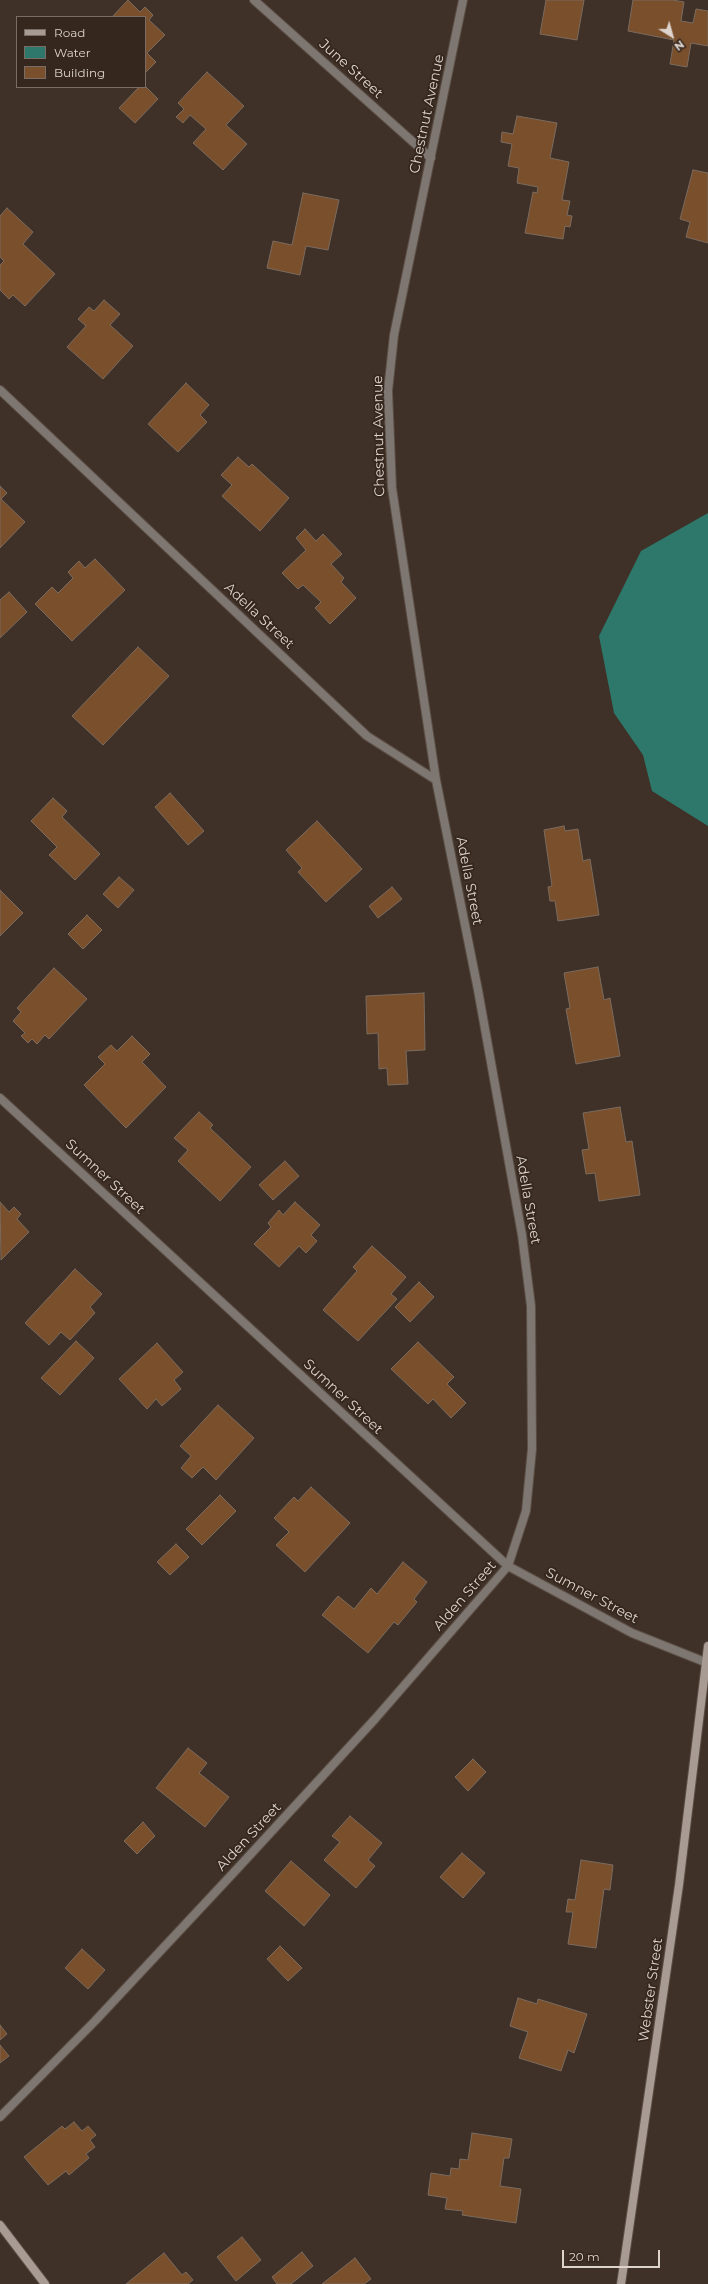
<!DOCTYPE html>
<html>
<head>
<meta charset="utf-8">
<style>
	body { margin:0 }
	#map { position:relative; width:708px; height:2284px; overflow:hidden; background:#3f3127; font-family:Montserrat,sans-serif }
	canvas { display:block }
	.legend { position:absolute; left:16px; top:16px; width:130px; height:72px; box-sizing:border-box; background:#35271d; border:1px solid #786c64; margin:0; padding:5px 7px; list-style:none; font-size:12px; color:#ddd4ce }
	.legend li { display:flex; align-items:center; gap:8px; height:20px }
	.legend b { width:20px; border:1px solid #786c64 }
	.north { position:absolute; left:652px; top:16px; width:40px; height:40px; -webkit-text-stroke:3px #35271d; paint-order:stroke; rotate:143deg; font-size:11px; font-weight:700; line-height:16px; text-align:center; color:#ddd4ce }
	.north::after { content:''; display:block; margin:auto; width:14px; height:18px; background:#ddd4ce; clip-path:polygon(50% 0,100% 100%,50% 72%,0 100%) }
	.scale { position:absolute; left:562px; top:2250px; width:98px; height:18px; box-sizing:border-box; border:2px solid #ddd4ce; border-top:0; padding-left:5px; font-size:12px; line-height:14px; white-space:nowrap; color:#ddd4ce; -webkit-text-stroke:3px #35271d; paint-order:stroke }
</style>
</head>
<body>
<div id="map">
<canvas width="708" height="2284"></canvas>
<ul class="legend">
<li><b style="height:5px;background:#a79b93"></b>Road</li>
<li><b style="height:11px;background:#2d786b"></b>Water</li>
<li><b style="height:11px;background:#7a4f2c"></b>Building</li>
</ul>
<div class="north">N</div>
<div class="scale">20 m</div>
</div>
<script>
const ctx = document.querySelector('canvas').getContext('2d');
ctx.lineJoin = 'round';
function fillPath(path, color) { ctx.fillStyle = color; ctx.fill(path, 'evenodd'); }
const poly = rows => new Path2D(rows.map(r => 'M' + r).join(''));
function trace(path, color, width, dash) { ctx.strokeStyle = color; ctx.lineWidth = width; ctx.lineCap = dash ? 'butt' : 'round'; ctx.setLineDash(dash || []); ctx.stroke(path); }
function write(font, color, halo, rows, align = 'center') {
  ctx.font = font + ' Montserrat,sans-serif'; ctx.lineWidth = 3.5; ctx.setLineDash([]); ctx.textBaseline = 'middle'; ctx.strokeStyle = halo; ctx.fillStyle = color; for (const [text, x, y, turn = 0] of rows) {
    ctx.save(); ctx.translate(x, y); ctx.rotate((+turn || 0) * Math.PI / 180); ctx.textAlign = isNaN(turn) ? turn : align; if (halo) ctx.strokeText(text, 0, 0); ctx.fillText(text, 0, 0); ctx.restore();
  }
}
const water = poly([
	[708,513,708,826,652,791,643,755,614,713,599,636,641,551]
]);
const building = poly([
	[128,0,140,12,145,7,153,15,149,20,165,35,147,53,156,62,145,73,145,17,112,17,128,0],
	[546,0,584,0,577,40,540,34,546,0],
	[633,0,673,0,684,2,681,21,693,23,696,9,708,11,708,46,691,43,687,67,670,64,674,40,628,31,633,0],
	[207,72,244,106,226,125,247,144,223,170,193,143,206,129,190,115,183,123,176,117,184,109,178,103,207,72],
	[145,86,158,99,135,123,119,108,139,87,145,86],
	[517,116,557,123,550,158,569,162,562,200,570,201,567,215,572,216,570,227,565,226,563,239,525,233,533,192,537,193,538,187,517,183,519,168,508,166,512,144,501,142,502,132,513,134,517,116],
	[693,170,708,173,708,243,686,237,690,222,680,219,693,170],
	[303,193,339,200,328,250,306,246,300,275,267,268,273,241,292,245,303,193],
	[7,208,33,232,23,244,55,274,25,306,13,295,9,299,0,290,0,265,4,261,0,257,0,216,7,208],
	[104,300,120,314,110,325,133,346,103,379,67,347,86,326,78,319,89,307,94,311,104,300],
	[186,383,209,405,200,415,207,422,178,452,148,424,186,383],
	[238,457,249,467,252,464,289,498,260,531,222,496,232,485,221,475,238,457],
	[0,486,7,493,1,499,25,522,0,548,0,486],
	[305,529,316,541,323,534,342,554,331,564,344,578,341,582,356,598,330,624,315,608,321,602,303,585,298,589,282,573,306,550,296,538,305,529],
	[95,559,125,590,72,641,35,604,52,587,58,593,73,578,68,572,79,561,85,568,95,559],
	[9,592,27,612,0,638,0,600,9,592],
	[138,647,169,676,103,745,72,716,138,647],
	[170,793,204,831,188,845,155,807,170,793],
	[53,798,67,811,62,817,100,854,75,880,49,855,57,847,31,821,53,798],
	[317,821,362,869,326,902,298,872,302,868,286,850,317,821],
	[564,826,565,831,578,829,583,861,590,859,599,915,558,921,555,901,550,901,548,887,552,886,544,830,564,826],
	[119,877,134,890,118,908,103,894,119,877],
	[392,887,402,899,378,918,369,906,392,887],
	[0,890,23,913,0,936,0,890],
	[87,915,102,930,83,949,68,934,87,915],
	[598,967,604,1000,610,998,620,1056,576,1064,566,1009,570,1008,564,973,598,967],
	[54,968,87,999,49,1039,45,1035,37,1044,32,1039,28,1043,21,1036,25,1033,13,1021,21,1012,17,1008,54,968],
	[424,993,425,1050,406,1051,408,1084,388,1085,387,1068,379,1069,378,1033,367,1034,366,996,424,993],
	[132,1036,150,1054,142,1062,166,1087,126,1128,84,1085,105,1064,98,1057,111,1045,117,1051,132,1036],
	[620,1107,626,1142,632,1141,640,1195,599,1201,595,1173,586,1174,582,1150,589,1149,583,1113,620,1107],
	[199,1112,213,1125,210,1128,251,1167,220,1201,178,1161,188,1150,174,1138,199,1112],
	[285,1161,299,1176,273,1200,259,1185,285,1161],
	[0,1202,9,1212,14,1207,21,1214,17,1219,29,1232,1,1260,0,1202],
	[295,1202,320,1225,311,1235,317,1241,306,1253,299,1246,279,1267,254,1244,271,1227,268,1223,279,1210,283,1215,295,1202],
	[372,1246,406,1277,391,1294,397,1299,358,1341,323,1310,357,1271,353,1267,372,1246],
	[75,1269,102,1294,90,1307,95,1313,70,1340,61,1332,49,1345,25,1323,75,1269],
	[419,1282,434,1297,410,1322,395,1307,419,1282],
	[76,1341,94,1358,60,1395,41,1378,76,1341],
	[418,1342,454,1377,447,1384,466,1403,451,1418,433,1399,428,1404,391,1369,418,1342],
	[157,1343,183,1372,174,1380,181,1389,162,1406,156,1399,147,1409,119,1379,157,1343],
	[218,1405,254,1438,216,1480,203,1467,192,1478,181,1468,191,1456,180,1446,218,1405],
	[311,1487,350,1523,305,1572,276,1545,289,1532,274,1518,294,1497,298,1501,311,1487],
	[220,1495,236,1511,202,1545,186,1529,220,1495],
	[176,1544,189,1557,170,1575,157,1562,176,1544],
	[403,1562,427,1582,414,1599,417,1602,398,1625,394,1622,368,1653,322,1615,338,1596,354,1609,371,1588,377,1594,403,1562],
	[188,1748,207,1763,199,1773,229,1797,205,1827,156,1788,188,1748],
	[473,1759,486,1772,468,1791,455,1777,473,1759],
	[350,1816,382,1843,368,1860,375,1866,356,1888,324,1860,340,1842,332,1836,350,1816],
	[143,1822,155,1836,137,1854,124,1841,143,1822],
	[462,1853,485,1873,463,1898,440,1877,462,1853],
	[581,1860,613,1865,610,1890,604,1889,596,1948,568,1944,573,1912,566,1912,568,1899,575,1900,581,1860],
	[291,1861,330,1895,304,1926,265,1891,291,1861],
	[280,1946,302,1968,288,1981,267,1959,280,1946],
	[82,1949,105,1970,88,1989,65,1968,82,1949],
	[518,1998,537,2004,538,1999,587,2014,574,2053,568,2050,561,2071,519,2058,528,2032,510,2026,518,1998],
	[0,2025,7,2034,0,2040,0,2025],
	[0,2045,9,2056,0,2063,0,2045],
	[74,2122,82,2131,88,2126,96,2135,90,2140,95,2147,86,2154,89,2158,69,2175,66,2171,48,2185,24,2157,62,2126,65,2129,74,2122],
	[472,2133,512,2139,509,2158,504,2158,500,2186,521,2189,516,2223,462,2215,463,2211,445,2209,447,2198,428,2195,431,2173,450,2176,451,2168,459,2169,460,2159,468,2160,472,2133],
	[242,2237,261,2260,236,2281,217,2257,242,2237],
	[302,2252,313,2266,291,2284,277,2284,272,2277,302,2252],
	[164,2253,182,2275,186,2272,193,2280,188,2284,126,2284,164,2253],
	[355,2258,371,2279,364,2284,322,2284,355,2258]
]);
const street = poly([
	[254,0,431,158],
	[0,390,367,736,436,780,478,990,522,1235,531,1306,532,1449,526,1511,508,1566,375,1719,237,1869,95,2021,0,2117],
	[436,780,392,488,388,391,394,335,463,0],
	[0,1098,508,1566,632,1633,705,1662]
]);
const secondary = poly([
	[0,2225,45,2284],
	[621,2284,679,1885,708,1646]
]);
const streetNames = [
	["June Street",351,69,42],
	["Chestnut Avenue",427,114,-78],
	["Chestnut Avenue",379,436,-91],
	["Adella Street",259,616,43],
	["Adella Street",469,881,79],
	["Sumner Street",105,1177,43],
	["Adella Street",528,1200,80],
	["Sumner Street",343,1397,43],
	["Alden Street",465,1596,-49],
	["Sumner Street",592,1596,28],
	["Alden Street",249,1837,-47],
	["Webster Street",651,1990,-82]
];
fillPath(water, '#2d786b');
fillPath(building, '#7a4f2c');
trace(building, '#7b6b5f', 1);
trace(street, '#5b4e45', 10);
trace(secondary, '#5b4e45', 10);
trace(street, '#7e7671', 8);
trace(secondary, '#a79b93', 8);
write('14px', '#ddd4ce', '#35271d', streetNames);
</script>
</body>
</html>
